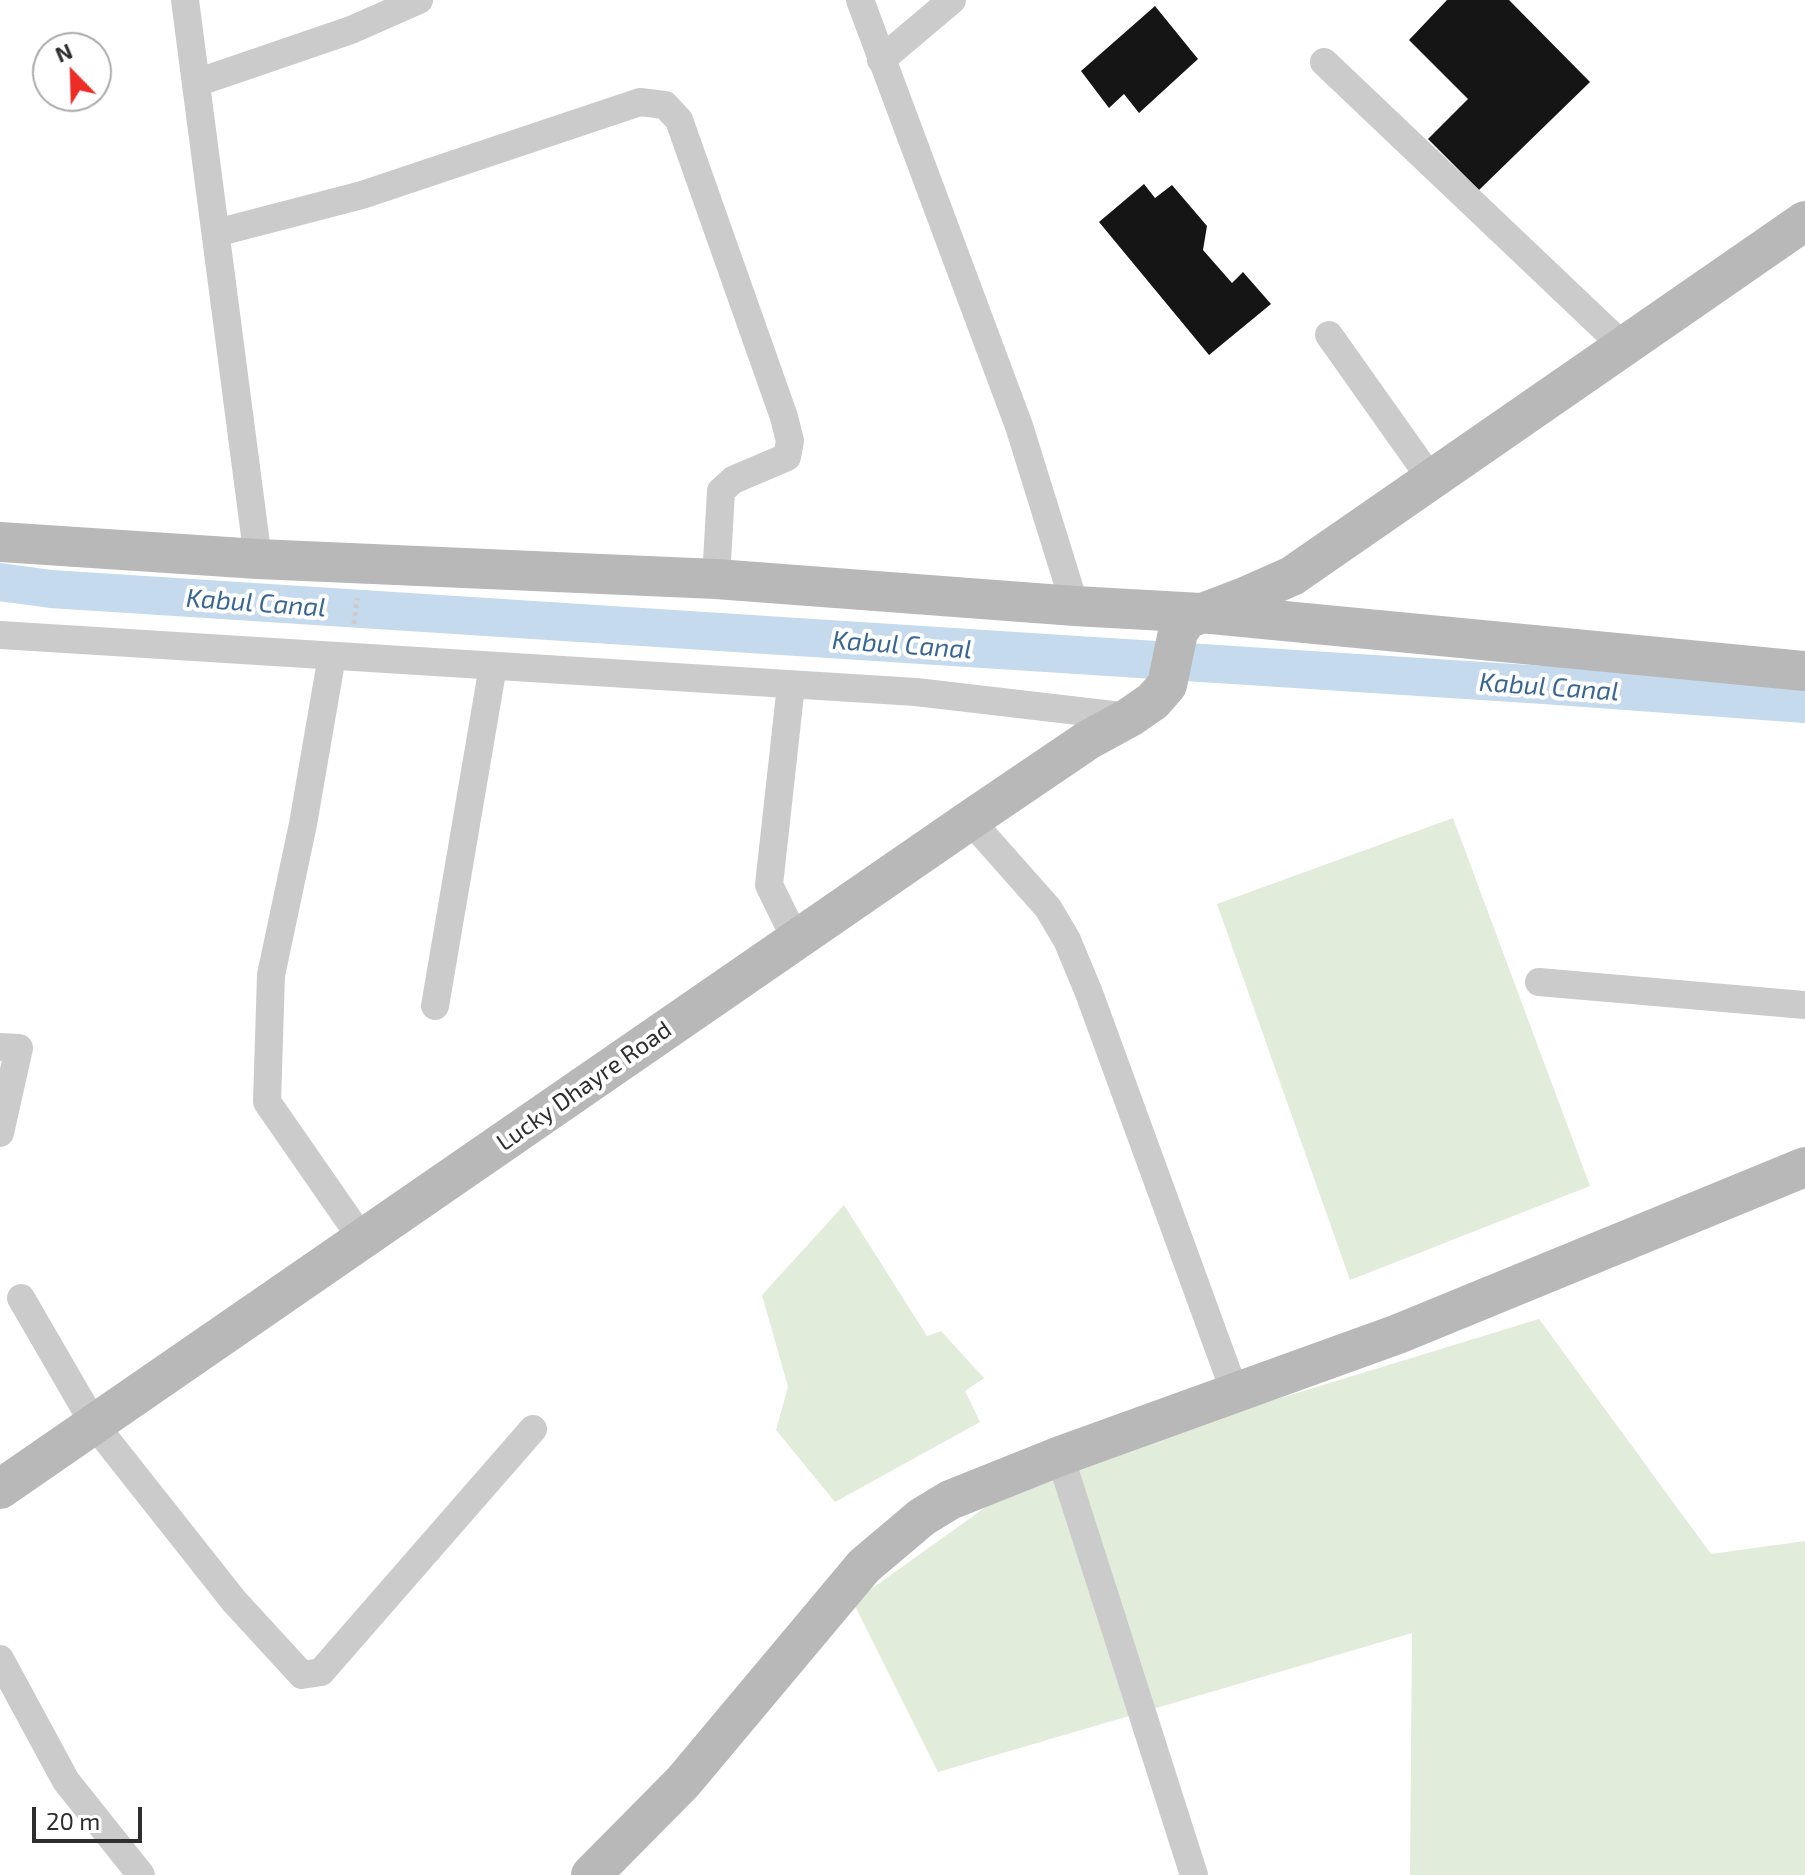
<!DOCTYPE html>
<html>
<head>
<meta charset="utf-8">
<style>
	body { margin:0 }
	#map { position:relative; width:1805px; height:1875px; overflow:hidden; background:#fff; font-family:"Exo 2",sans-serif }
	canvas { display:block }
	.north { position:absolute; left:32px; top:32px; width:80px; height:80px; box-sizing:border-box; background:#fff; border:2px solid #ababab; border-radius:50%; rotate:337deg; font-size:22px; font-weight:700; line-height:32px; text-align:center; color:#2e2e2e }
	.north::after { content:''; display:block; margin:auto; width:28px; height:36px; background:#ee2c26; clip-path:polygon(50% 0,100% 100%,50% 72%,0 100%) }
	.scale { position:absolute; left:32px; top:1807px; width:110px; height:36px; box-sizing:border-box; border:4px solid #2e2e2e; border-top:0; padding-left:10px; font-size:24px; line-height:28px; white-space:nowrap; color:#2e2e2e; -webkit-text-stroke:6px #fff; paint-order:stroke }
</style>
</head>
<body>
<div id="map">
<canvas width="1805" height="1875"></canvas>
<div class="north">N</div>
<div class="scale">20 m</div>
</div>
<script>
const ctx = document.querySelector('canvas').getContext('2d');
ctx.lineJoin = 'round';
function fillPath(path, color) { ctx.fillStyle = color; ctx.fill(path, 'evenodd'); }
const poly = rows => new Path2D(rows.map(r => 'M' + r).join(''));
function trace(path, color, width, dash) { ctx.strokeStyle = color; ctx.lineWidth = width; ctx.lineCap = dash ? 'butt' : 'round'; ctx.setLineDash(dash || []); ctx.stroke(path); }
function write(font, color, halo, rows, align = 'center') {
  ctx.font = font + ' "Exo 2",sans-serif'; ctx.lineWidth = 8; ctx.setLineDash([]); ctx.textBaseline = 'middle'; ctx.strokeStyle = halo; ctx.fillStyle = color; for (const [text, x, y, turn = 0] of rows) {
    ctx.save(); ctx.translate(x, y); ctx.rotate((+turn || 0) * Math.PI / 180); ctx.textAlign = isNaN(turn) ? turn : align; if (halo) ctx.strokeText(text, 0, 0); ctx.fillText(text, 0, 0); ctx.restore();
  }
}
const green = poly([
	[1453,818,1590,1186,1350,1280,1217,904],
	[844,1205,927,1336,941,1331,984,1378,965,1391,980,1422,835,1502,776,1430,788,1387,762,1295],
	[1539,1319,1711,1554,1805,1541,1805,1875,1410,1875,1412,1633,938,1772,853,1602,1032,1474]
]);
const canal = poly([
	[0,582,51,589,1544,685,1805,704]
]);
const building = poly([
	[1447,0,1509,0,1590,82,1479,190,1428,139,1468,99,1409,40],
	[1155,6,1198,59,1139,113,1124,94,1109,108,1081,71],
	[1144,184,1155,198,1172,185,1207,226,1203,250,1232,283,1243,272,1271,304,1209,355,1099,222]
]);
const path = poly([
	[354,624,357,598]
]);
const street = poly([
	[185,0,258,559],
	[860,0,1019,426,1075,606],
	[881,60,952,0],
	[1324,62,1623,346],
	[196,83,351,30,419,0],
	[216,233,362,195,640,102,665,105,679,120,784,417,790,441,787,457,733,480,721,491,716,579],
	[1329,335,1431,479],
	[0,635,916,692,1130,717],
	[332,656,303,824,271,975,267,1102,362,1239],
	[791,685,769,885,796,940],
	[970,820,1048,908,1067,940,1089,993,1235,1393],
	[1539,982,1805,1005],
	[435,1006,493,666],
	[0,1047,19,1048,0,1133],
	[21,1298,94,1424,234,1601,302,1675,321,1672,533,1429],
	[1060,1456,1194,1875],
	[0,1659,66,1781,141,1875]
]);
const secondary = poly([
	[0,542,258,559,716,579,1075,606,1201,613,1805,671],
	[0,1489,970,820,1088,740,1130,717,1153,701,1167,685,1178,632,1187,619,1242,598,1292,576,1805,221],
	[591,1875,683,1782,864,1566,922,1517,950,1500,1060,1456,1398,1334,1805,1167]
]);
const streetNames = [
	["Lucky Dhayre Road",584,1086,-35]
];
const waterNames = [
	["Kabul Canal",256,603,4],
	["Kabul Canal",902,645,4],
	["Kabul Canal",1549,687,4]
];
fillPath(green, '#e2ecda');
trace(canal, '#c5daed', 38);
fillPath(building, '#151515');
trace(path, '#cbcbcb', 5, [4, 4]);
trace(street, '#cbcbcb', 28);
trace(secondary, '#b8b8b8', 40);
write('24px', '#2e2e2e', '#fff', streetNames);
write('italic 26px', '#386694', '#fff', waterNames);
</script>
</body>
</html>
